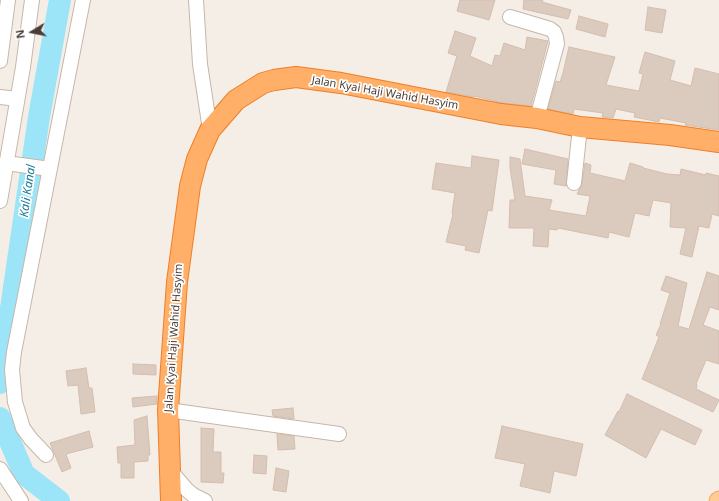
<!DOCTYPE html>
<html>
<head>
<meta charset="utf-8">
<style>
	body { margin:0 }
	#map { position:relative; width:719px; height:501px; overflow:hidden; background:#f5eee7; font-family:"Noto Sans",sans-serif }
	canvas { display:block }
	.north { position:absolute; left:12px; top:12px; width:40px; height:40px; -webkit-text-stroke:3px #fff; paint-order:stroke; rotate:260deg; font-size:11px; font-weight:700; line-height:16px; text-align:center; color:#493d35 }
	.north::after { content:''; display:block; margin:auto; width:14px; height:18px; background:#493d35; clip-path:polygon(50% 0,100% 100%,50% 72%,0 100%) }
</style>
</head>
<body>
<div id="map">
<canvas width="719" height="501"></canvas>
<div class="north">N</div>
</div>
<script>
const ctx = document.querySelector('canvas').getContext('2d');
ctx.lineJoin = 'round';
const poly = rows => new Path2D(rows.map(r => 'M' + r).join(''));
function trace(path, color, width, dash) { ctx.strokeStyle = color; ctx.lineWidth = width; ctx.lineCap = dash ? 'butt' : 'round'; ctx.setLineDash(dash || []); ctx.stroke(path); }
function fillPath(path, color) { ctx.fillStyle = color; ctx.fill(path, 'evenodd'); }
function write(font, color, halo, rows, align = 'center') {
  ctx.font = font + ' "Noto Sans",sans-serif'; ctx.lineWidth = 3.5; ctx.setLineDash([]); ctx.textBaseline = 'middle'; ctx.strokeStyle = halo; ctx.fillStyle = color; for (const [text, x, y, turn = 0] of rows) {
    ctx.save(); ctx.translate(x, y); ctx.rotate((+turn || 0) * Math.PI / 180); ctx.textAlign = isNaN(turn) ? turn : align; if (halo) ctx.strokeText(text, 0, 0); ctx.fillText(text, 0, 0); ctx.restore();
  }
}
const river = poly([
	[0,383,39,117,60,0],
	[0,418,24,474,59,501]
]);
const building = poly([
	[460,0,495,0,489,20,457,11,460,0],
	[524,0,543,0,542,2,571,10,568,19,523,9,524,0],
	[648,7,666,10,662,33,645,30,648,7],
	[579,16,608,24,605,37,576,29,579,16],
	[455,31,476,38,470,56,492,66,495,55,500,56,504,43,525,50,527,37,548,41,531,106,503,103,474,96,474,97,446,92,457,56,448,53,455,31],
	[569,47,615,57,606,85,639,91,643,74,639,73,645,52,675,61,670,80,691,86,695,68,719,74,719,130,685,125,686,123,660,118,659,122,634,117,635,113,616,109,613,118,602,117,603,113,574,109,573,114,548,109,556,81,560,82,563,73,569,47],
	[525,149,568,159,566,186,554,184,556,170,522,164,525,149],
	[472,156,499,160,492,211,488,210,479,253,465,250,466,246,446,242,453,214,452,213,455,193,432,189,436,163,471,168,472,156],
	[510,157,520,159,525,196,552,200,549,210,586,216,590,196,577,194,582,184,585,163,591,165,590,173,625,181,630,163,643,167,643,168,667,174,680,175,681,169,706,175,706,173,719,176,719,216,712,214,709,228,699,226,692,257,680,254,686,228,670,227,671,203,653,200,649,216,635,213,629,237,609,232,608,238,558,228,557,230,549,229,548,247,533,246,534,228,509,228,510,200,515,200,510,168,510,157],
	[707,272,719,276,719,310,710,307,703,325,719,331,719,364,706,360,696,384,697,385,696,389,719,400,713,412,642,379,659,337,656,335,661,324,660,324,670,293,661,290,666,276,687,283,678,326,689,329,707,272],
	[133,364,156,365,156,375,133,374,133,364],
	[86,368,89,388,92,388,95,412,81,414,78,385,68,386,66,371,86,368],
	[627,394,702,430,695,445,661,429,646,458,605,435,618,411,619,412,627,394],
	[157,396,157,404,133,407,132,398,157,396],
	[293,408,294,419,273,416,272,410,293,408],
	[147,416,150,455,148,455,148,461,134,462,134,478,121,478,121,463,118,463,117,447,135,445,134,420,147,416],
	[502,426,583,444,576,476,554,471,550,493,520,486,525,464,495,458,502,426],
	[201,428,214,429,213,452,221,452,221,473,224,473,223,483,201,482,201,428],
	[89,431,93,447,66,454,71,468,62,472,50,443,89,431],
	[277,434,294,436,295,449,278,450,277,434],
	[254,455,267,456,266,474,253,473,254,455],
	[276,468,289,471,286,492,273,490,276,468]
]);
const minor = poly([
	[196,0,200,64,210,130],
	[510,17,550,29,554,32,556,37,557,44,537,118],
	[0,61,8,0],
	[0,97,17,99],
	[6,163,50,169],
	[574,183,580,127],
	[0,201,23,67,32,0],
	[168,410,339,434],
	[46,455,31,439,23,428,15,402,12,370,14,352,83,0],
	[0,469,21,501],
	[170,470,187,490,193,495,205,501]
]);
const major = poly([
	[718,501,719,500]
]);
const highway = poly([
	[171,501,168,410,177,282,190,186,197,159,210,130,236,100,263,83,274,80,296,77,341,83,501,114,537,118,580,127,670,135,719,142]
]);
const streetNames = [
	["Jalan Kyai Haji Wahid Hasyim",385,93,10],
	["Jalan Kyai Haji Wahid Hasyim",174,338,-86]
];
const waterNames = [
	["Kali Kanal",28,191,-82]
];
trace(river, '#9ce5f9', 22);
fillPath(building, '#dbcabe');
trace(building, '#d4bdad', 1);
trace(minor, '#c5b7ab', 16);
trace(major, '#f2a558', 19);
trace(highway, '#f07e26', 22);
trace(minor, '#fff', 14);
trace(major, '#ffcc96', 17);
trace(highway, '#ffaf68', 20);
write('11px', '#493d35', '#fff', streetNames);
write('italic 12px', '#1c7b96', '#fff', waterNames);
</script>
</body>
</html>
